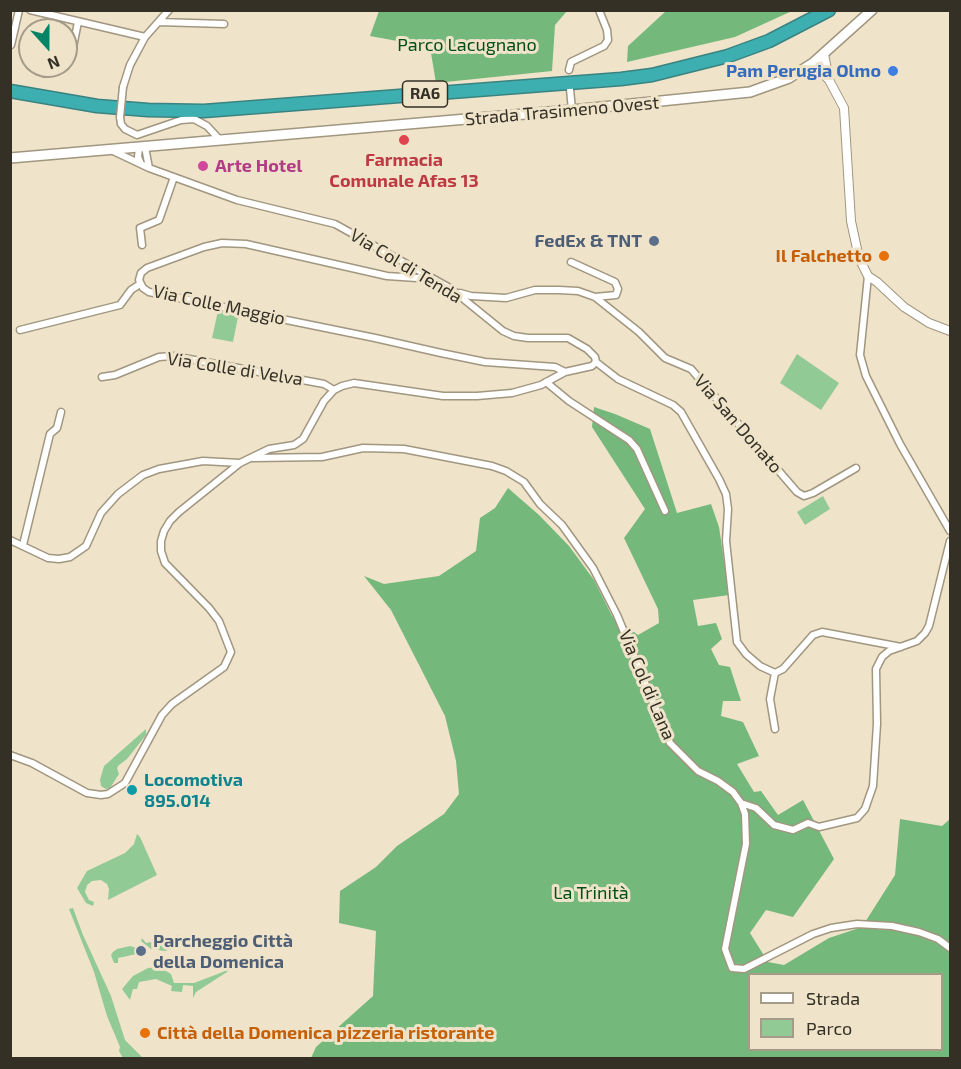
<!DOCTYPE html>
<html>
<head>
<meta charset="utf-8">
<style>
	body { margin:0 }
	#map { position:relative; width:961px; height:1069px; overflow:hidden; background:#efe3ca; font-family:"Exo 2",sans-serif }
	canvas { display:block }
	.frame { position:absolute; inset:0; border:12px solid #343026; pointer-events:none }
	.legend { position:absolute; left:748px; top:973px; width:195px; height:78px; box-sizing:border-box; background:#efe3ca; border:2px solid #a49b88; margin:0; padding:8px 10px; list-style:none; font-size:18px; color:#343026 }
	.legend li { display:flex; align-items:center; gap:12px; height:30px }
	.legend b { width:30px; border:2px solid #a49b88 }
	.north { position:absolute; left:18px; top:18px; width:60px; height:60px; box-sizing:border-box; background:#efe3ca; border:2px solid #a49b88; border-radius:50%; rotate:159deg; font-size:16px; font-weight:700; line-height:24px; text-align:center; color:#343026 }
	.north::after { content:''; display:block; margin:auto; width:21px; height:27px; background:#038466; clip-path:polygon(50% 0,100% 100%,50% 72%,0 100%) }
</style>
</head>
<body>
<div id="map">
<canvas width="961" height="1069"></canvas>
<div class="frame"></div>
<ul class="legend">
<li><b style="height:8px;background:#fff"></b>Strada</li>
<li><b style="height:16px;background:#92ca96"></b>Parco</li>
</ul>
<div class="north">N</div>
</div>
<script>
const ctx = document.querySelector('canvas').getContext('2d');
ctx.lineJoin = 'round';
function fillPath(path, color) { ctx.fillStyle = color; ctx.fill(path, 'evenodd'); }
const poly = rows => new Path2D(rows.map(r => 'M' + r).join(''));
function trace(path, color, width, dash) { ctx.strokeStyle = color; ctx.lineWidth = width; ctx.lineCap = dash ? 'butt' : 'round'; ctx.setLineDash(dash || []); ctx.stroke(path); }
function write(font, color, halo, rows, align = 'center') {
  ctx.font = font + ' "Exo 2",sans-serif'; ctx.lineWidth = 6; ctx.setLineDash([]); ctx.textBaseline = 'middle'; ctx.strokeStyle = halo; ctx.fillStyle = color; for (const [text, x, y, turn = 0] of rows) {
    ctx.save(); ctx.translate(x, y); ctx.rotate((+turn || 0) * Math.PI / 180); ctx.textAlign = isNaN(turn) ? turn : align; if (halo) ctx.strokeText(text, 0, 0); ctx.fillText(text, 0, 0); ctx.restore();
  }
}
const green = poly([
	[218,311,238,317,233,342,212,338],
	[797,354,839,383,821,410,780,383],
	[823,496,830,509,805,525,797,512],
	[146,729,146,735,127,759,119,765,117,768,119,774,110,788,106,789,101,786,100,780,104,766],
	[137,834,140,837,157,875,108,900,109,889,107,884,101,880,92,881,87,885,85,892,89,900,94,902,93,906,86,903,77,888,87,871,125,853,134,844],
	[73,908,83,935,111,996,125,1040,143,1058,123,1058,119,1051,120,1047,107,1016,94,972,69,909],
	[177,934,181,938,181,943,177,947,165,951,151,949,141,941,142,938,146,943,165,940,177,937],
	[130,946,137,948,141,953,118,958,118,963,114,963,111,955,113,952,117,949],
	[159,967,171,974,174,983,194,983,228,970,227,972,196,992,193,998,193,986,183,985,182,992,171,991,172,986,156,979,139,982,137,989,133,989,130,1000,122,989,133,976,148,968]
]);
const forest = poly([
	[379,11,379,10,567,11,555,25,552,71,436,83,430,47,370,36],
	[666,11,666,10,792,11,735,37,627,62,628,46],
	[594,407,615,414,650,429,677,513,711,504,719,527,729,595,693,600,698,626,716,623,722,639,711,649,719,665,730,667,741,701,723,701,721,716,743,722,759,756,737,764,754,792,761,791,778,815,803,800,834,859,793,917,766,910,750,933,768,962,784,965,829,938,862,927,895,875,900,819,942,826,950,819,950,1058,311,1058,316,1047,373,996,376,931,339,923,340,891,376,867,397,846,444,814,459,794,456,761,445,716,391,610,364,576,384,584,439,576,476,551,480,518,495,508,508,488,539,515,569,546,594,580,612,616,638,635,659,623,658,609,624,538,645,509,592,427],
	[750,974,942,974,942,1050,750,1050]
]);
const minor = poly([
	[30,10,145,37],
	[159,22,224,24],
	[11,45,19,10],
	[71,57,78,22],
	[569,70,571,62,604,46,608,40,607,30,599,10],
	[123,87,130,65,145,37,169,10],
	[570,89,572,110],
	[120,117,121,124,125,129,137,135,181,120,194,119,207,126,220,140],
	[139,147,138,157,141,164],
	[145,147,149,168],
	[142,245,140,228,159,220,174,177],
	[571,262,615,282,618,289,616,295,595,297],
	[427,275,417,278,387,276,246,244,222,243,204,247,147,268,141,273,139,280,143,288,149,292,375,338,441,353,485,362,555,367,565,372],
	[868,276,860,355,866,376,900,444,950,531],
	[460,293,471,296,506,298,535,290,559,290,578,291,595,297,639,332,665,358,691,369,797,492,804,496,813,493,856,468],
	[20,330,120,305,131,290,140,284],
	[596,362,618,379,673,405,681,412,719,479,726,494,728,509,726,541,737,642,746,654,760,666,775,673,783,669,813,635,822,632,901,647],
	[102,377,115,375,159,357,173,356,324,384,334,390],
	[546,382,569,401,629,440,637,449,665,511],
	[253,458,322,457,363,448,404,449,492,466,506,471,524,482,540,504,562,525,593,568,617,615,670,743,698,771,718,781,733,792,741,803,745,814,746,844,725,949,732,968,744,969,813,934,831,928,857,924,892,926,919,932,938,939,950,948],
	[10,540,48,558,59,559,70,557,86,546,101,513,118,494,143,475,159,469,203,461,240,463],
	[23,545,50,434,57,428,61,412],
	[775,729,770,699,775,673],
	[10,755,32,763,87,793,101,795,108,794,125,783,162,715,172,704,224,667,231,652,219,621,209,608,165,563,161,551,161,541,164,531,170,521,179,512,240,463,269,449,294,445,303,439,324,401,334,390,342,386,354,383,443,396,477,396,512,393,541,385,565,372,592,366,596,362,595,357,587,349,568,338,528,338,514,336,503,331,450,288,335,224,237,200,149,168,111,150],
	[741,803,756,808,774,825,793,830,808,823,819,827,857,818,865,809,873,786,877,724,876,669,882,657,889,651,917,641,925,633,929,626,950,541]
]);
const tertiary = poly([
	[824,54,829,80],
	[813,63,829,80,844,108,851,221,859,258,868,276,877,282,904,307,929,323,950,331]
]);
const secondary = poly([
	[10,158,572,110,750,92,789,78,813,63,872,10]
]);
const motorway = poly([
	[10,91,97,106,148,110,204,111,621,79,652,75,728,56,769,41,829,10]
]);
const minorBridge = poly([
	[120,117,123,87]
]);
const markers = [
	[893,71,6,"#3f7fe0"],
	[404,140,6,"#e0444e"],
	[203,166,6,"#d1479c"],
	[654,241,6,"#5c6f8a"],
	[884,256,6,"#e8710a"],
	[132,790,6,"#0f9aa8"],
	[141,951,6,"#5c6f8a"],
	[145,1033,6,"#e8710a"]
];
const shields = [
	[425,94,45]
];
const shieldNames = [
	["RA6",425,94]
];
const parkNames = [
	["Parco Lacugnano",467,45],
	["La Trinità",591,893]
];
const shopNames = [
	["Pam Perugia Olmo",881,71]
];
const streetNames = [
	["Strada Trasimeno Ovest",562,111,-5],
	["Via Col di Tenda",406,266,31],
	["Via Colle Maggio",219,305,12],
	["Via Colle di Velva",235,369,9],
	["Via San Donato",738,424,49],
	["Via Col di Lana",647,685,67]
];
const healthNames = [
	["Farmacia",404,160],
	["Comunale Afas 13",404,181]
];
const hotelNames = [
	["Arte Hotel",215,166]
];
const serviceNames = [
	["FedEx & TNT",642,241],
	["Parcheggio Città",153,941,"left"],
	["della Domenica",153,962,"left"]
];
const foodNames = [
	["Il Falchetto",872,256],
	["Città della Domenica pizzeria ristorante",157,1033,"left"]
];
const cultureNames = [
	["Locomotiva",144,780],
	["895.014",144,801]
];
fillPath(green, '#92ca96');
fillPath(forest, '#75b87b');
trace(minor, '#a1967f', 9);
trace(tertiary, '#a1967f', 10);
trace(secondary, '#a1967f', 12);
trace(motorway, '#3a8380', 15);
trace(minor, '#fff', 6);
trace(tertiary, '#fff', 8);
trace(secondary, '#fff', 9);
trace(motorway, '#3dafb0', 12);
trace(minorBridge, '#a1967f', 9, []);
trace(minorBridge, '#fff', 6);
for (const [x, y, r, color] of markers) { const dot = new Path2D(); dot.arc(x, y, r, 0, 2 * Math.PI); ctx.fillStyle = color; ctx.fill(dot); trace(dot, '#efe3ca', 2); }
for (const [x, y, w] of shields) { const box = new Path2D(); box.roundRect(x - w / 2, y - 13, w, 26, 4.5); ctx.fillStyle = '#efe3ca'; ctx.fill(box); trace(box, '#343026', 1.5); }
write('bold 16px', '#343026', null, shieldNames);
write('18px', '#004f16', '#efe3ca', parkNames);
write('bold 18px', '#366cbe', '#efe3ca', shopNames, 'right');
write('18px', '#343026', '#efe3ca', streetNames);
write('bold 18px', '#be3a42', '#efe3ca', healthNames);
write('bold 18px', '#b23c85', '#efe3ca', hotelNames, 'left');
write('bold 18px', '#4e5e75', '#efe3ca', serviceNames, 'right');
write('bold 18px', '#c56008', '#efe3ca', foodNames, 'right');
write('bold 18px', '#0d838f', '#efe3ca', cultureNames, 'left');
</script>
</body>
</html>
